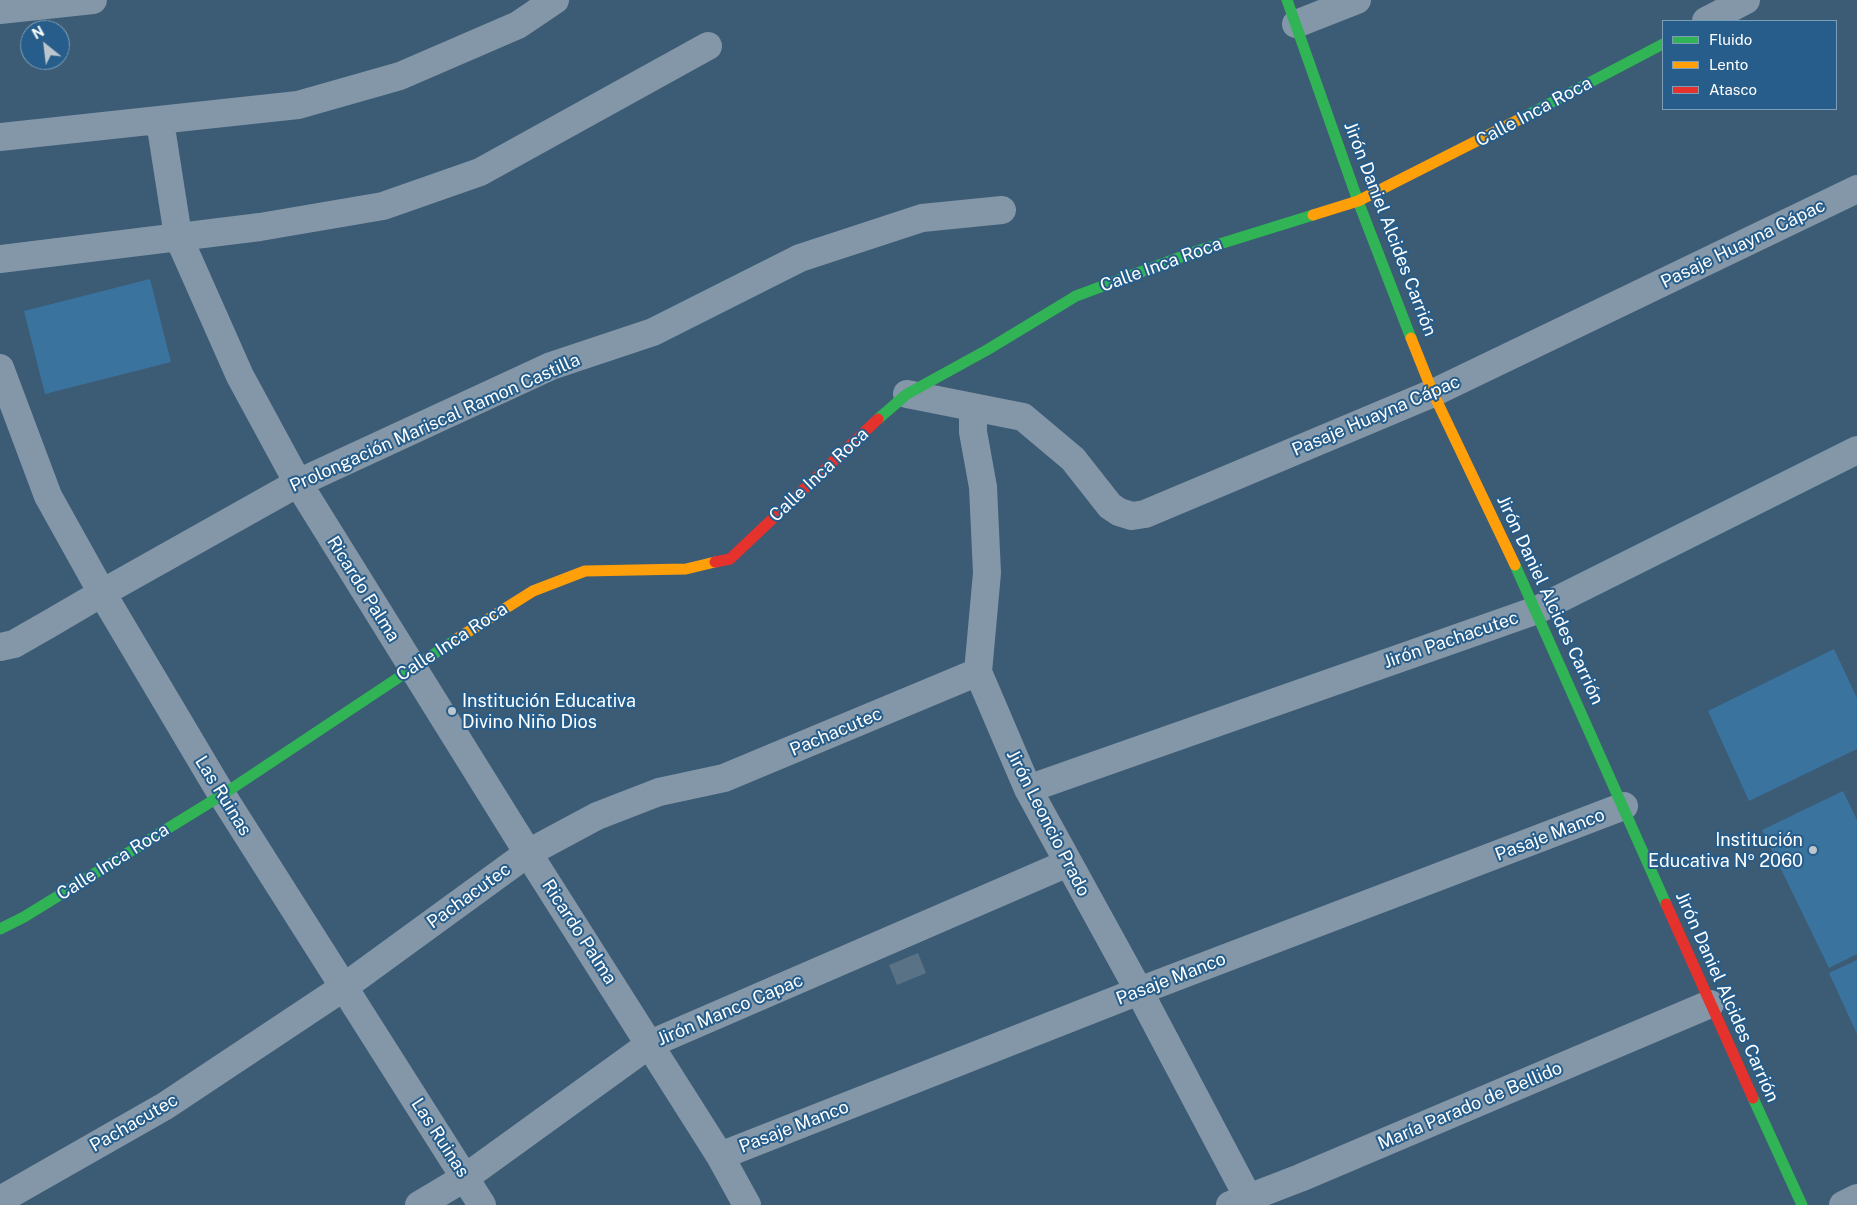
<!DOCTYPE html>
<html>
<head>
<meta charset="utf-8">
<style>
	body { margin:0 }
	#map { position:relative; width:1857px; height:1205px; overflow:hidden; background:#3c5b74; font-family:"Public Sans",sans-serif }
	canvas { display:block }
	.legend { position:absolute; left:1662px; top:20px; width:175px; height:90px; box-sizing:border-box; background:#265d8a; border:1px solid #7d9eb9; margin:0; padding:6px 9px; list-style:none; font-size:15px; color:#fff }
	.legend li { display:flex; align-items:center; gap:10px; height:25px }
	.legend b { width:25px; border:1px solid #7d9eb9 }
	.north { position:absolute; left:20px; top:20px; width:50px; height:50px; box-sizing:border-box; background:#265d8a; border:1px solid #7d9eb9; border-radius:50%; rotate:331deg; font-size:14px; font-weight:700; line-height:20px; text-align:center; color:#fff }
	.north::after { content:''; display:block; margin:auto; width:18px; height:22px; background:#bbc6ce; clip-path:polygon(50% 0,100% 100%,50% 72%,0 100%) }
</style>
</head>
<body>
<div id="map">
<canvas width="1857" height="1205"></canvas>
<ul class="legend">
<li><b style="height:6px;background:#30b455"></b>Fluido</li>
<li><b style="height:6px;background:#ff9f0a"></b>Lento</li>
<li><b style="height:6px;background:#e5322d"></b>Atasco</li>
</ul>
<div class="north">N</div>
</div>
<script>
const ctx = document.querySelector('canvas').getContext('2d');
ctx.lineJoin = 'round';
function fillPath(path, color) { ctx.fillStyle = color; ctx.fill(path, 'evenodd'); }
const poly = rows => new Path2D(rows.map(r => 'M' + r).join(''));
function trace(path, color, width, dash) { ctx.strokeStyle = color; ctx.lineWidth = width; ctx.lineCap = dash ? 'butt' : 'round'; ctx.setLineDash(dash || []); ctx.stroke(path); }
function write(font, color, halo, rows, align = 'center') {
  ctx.font = font + ' "Public Sans",sans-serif'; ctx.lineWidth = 4; ctx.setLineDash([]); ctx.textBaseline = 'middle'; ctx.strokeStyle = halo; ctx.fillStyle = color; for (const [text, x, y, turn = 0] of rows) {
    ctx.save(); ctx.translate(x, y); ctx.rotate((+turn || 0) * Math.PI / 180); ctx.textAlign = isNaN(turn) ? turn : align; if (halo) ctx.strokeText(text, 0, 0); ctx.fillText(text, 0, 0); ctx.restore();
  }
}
const green = poly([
	[150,279,171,362,45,394,24,311],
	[1834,649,1857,698,1857,749,1749,801,1708,711],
	[1843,791,1857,820,1857,954,1829,968,1762,830],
	[1857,960,1857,1034,1829,973]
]);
const building = poly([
	[918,953,926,973,897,985,889,965]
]);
const street = poly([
	[0,10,93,0],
	[1706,21,1746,0],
	[1296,24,1357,0],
	[160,121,178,236,240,376,298,483,528,853,720,1156,747,1205],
	[0,137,298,105,400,76,518,25,555,0],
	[0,259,260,227,383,206,480,172,708,46],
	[0,368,48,496,102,593,222,795,482,1205],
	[907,394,1023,417,1073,459,1110,506,1119,512,1132,516,1145,514,1433,393,1857,189],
	[973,407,973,432,983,487,987,573,978,672,1028,789,1139,991,1252,1205],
	[0,647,14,644,49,624,102,593,298,483,551,366,653,332,800,258,922,218,1002,210],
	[1028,789,1537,610,1857,450],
	[720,1156,1139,991,1624,806],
	[0,1200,165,1106,344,987,528,853,597,816,659,792,724,778,978,672],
	[419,1205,466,1177,650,1044,1068,863],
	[1230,1205,1300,1178,1710,1004],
	[1843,1205,1857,1198]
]);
const fast = poly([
	[1287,0,1358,201,1411,338],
	[1520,119,1663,44],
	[878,419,907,394,987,350,1076,296,1197,251,1313,215],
	[1515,565,1666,904],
	[0,929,24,917,222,795,455,640],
	[1753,1098,1802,1205]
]);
const slow = poly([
	[1313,215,1358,201,1520,119],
	[1411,338,1433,393,1515,565],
	[455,640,533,591,585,571,686,569,715,562]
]);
const jam = poly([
	[715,562,730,559,878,419],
	[1666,904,1753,1098]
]);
const markers = [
	[452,711,5,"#bbc6ce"],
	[1813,850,5,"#bbc6ce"]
];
const streetNames = [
	["Calle Inca Roca",1534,112,-28],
	["Jirón Daniel Alcides Carrión",1390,229,69],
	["Pasaje Huayna Cápac",1743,244,-26],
	["Calle Inca Roca",1161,265,-20],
	["Pasaje Huayna Cápac",1376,416,-23],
	["Prolongación Mariscal Ramon Castilla",435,423,-24],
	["Calle Inca Roca",819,475,-43],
	["Ricardo Palma",363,589,58],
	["Jirón Daniel Alcides Carrión",1550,600,65],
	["Jirón Pachacutec",1451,640,-19],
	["Calle Inca Roca",452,642,-33],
	["Pachacutec",836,732,-23],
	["Las Ruinas",223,796,58],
	["Jirón Leoncio Prado",1048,823,63],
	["Pasaje Manco",1550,835,-21],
	["Calle Inca Roca",113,862,-32],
	["Pachacutec",469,896,-36],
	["Ricardo Palma",579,932,57],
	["Pasaje Manco",1171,979,-21],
	["Jirón Daniel Alcides Carrión",1727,997,66],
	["Jirón Manco Capac",730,1010,-23],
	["María Parado de Bellido",1470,1106,-23],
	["Pachacutec",134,1123,-30],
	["Pasaje Manco",794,1127,-21],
	["Las Ruinas",440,1138,57]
];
const poiNames = [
	["Institución Educativa",462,701],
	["Divino Niño Dios",462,722],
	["Institución",1803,840,"right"],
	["Educativa Nº 2060",1803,861,"right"]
];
fillPath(green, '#3b739f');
fillPath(building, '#5a7285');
trace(street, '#8397a8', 28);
trace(fast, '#30b455', 11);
trace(slow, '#ff9f0a', 11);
trace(jam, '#e5322d', 11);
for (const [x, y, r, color] of markers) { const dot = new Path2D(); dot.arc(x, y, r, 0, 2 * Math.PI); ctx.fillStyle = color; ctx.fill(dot); trace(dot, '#265d8a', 2); }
write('18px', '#fff', '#265d8a', streetNames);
write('18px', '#fff', '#265d8a', poiNames, 'left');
</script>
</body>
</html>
